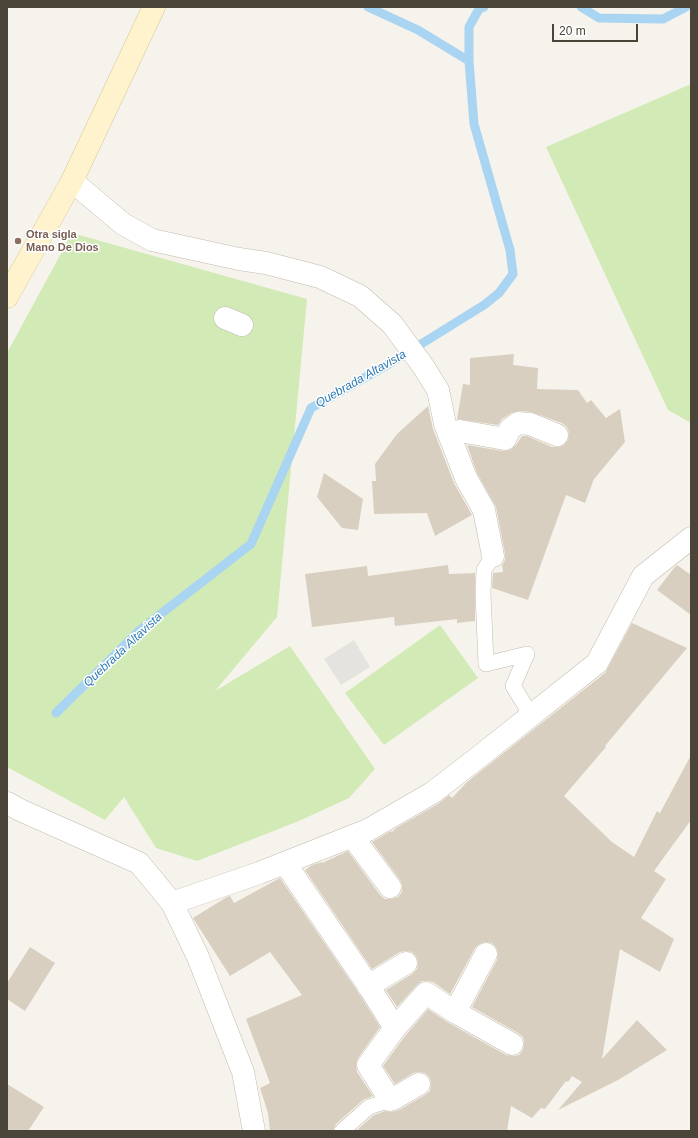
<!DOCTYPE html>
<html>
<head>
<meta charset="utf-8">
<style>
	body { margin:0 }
	#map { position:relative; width:698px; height:1138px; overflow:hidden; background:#f6f3ec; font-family:Arial,sans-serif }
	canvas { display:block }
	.frame { position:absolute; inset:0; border:8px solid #4b4439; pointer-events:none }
	.scale { position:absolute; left:552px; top:24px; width:86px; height:18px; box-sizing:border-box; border:2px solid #4b4439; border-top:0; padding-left:5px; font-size:12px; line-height:14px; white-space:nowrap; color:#4b4439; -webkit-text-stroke:3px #fff; paint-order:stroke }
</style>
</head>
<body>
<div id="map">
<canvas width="698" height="1138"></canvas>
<div class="frame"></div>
<div class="scale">20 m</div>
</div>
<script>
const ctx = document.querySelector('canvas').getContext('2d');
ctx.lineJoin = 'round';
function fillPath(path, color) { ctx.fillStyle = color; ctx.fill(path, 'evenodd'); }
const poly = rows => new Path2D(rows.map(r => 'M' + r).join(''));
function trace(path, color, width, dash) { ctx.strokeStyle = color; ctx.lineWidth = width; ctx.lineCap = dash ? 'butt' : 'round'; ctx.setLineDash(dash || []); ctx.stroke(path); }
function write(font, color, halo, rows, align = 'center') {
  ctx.font = font + ' Arial,sans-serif'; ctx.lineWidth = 3; ctx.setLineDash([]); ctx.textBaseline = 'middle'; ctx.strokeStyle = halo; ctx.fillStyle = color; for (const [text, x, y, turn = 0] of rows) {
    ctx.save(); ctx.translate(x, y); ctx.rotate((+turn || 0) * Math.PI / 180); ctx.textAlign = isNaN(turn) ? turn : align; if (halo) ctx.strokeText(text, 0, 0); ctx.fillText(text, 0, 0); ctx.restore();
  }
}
const green = poly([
	[691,84,691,423,668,410,546,147],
	[72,233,307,299,277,617,215,691,290,646,375,769,349,798,299,821,197,861,156,848,124,797,105,820,7,767,7,353],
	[440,625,478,678,384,745,345,693]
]);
const parking = poly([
	[354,640,370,667,341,685,324,659]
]);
const stream = poly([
	[368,7,418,30,469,61],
	[581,7,599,18,663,19,686,7],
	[56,713,140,630,251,544,311,408,389,364,484,305,499,293,513,274,510,250,474,124,469,61,469,27,479,9,484,7]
]);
const building = poly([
	[514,354,513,365,538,368,537,389,578,390,587,403,591,400,606,418,620,409,625,442,594,479,585,503,566,495,528,600,492,588,493,573,503,572,502,565,505,560,505,554,496,507,477,473,467,445,503,451,510,450,516,445,522,436,527,436,552,447,558,447,564,445,568,440,569,433,567,427,562,423,531,412,519,411,511,413,502,419,498,425,457,419,463,384,470,385,470,358],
	[428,406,433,429,454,483,472,515,435,536,427,513,374,514,372,481,376,481,375,464,397,434],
	[324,473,363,499,358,530,342,528,317,497],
	[448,565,449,574,475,573,475,621,457,623,457,619,395,626,394,617,312,627,305,574,367,566,368,576],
	[677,565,691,575,691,615,657,590,674,568],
	[632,623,687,648,605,746,606,747,564,796,612,842,634,857,657,811,660,813,691,755,691,820,654,871,666,879,641,918,674,939,660,972,620,949,602,1059,637,1020,667,1050,618,1080,558,1110,582,1082,572,1076,568,1082,566,1081,545,1109,541,1108,532,1118,511,1106,507,1131,356,1131,374,1115,385,1111,391,1112,399,1110,425,1095,430,1091,431,1084,430,1078,425,1073,419,1072,413,1073,395,1084,383,1066,405,1036,428,1009,449,1023,506,1055,513,1056,519,1055,523,1050,524,1043,523,1037,518,1033,472,1007,497,960,498,953,496,947,492,943,485,942,479,944,475,948,450,994,433,982,427,981,422,981,417,985,397,1007,386,990,412,974,417,969,418,962,416,956,412,952,405,951,400,952,372,969,305,870,312,865,322,862,322,863,348,851,380,895,385,899,391,899,398,897,402,892,402,885,400,880,372,842,391,831,392,832,396,828,438,804,449,795,452,798,467,782,605,673],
	[280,878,356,989,380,1027,358,1058,356,1064,357,1072,373,1096,363,1100,336,1124,333,1131,270,1131,268,1113,260,1088,270,1083,246,1019,302,995,270,952,230,976,193,918,227,897,230,896,234,903],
	[30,947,55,963,25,1011,7,999,7,983],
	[7,1084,44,1107,28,1131,7,1131]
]);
const lane = poly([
	[493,556,484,570,483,593,486,664,527,654,513,686,531,715],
	[342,1131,369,1107,393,1099]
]);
const street = poly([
	[72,181,123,224,152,240,239,259,266,263,320,277,360,296,392,324,423,366,438,390,445,424,466,478,484,510,493,556],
	[225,318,242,325],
	[449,433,460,431,505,439,510,429,518,423,530,424,557,435],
	[7,803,20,810,139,863,172,903,198,957,243,1072,254,1131],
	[352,836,390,887],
	[285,863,366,982,395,1028,368,1065,390,1100],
	[172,903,259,873,368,830,432,793,475,760,597,663,643,576,691,538],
	[368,986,406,963],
	[455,1012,486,954],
	[395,1028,426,993,455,1012,512,1044],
	[393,1099,419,1084]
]);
const secondary = poly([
	[7,297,72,181,154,7]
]);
const markers = [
	[18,241,4,"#8d6e63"]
];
const educationNames = [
	["Otra sigla",26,235],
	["Mano De Dios",26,248]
];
const waterNames = [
	["Quebrada Altavista",361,379,-30],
	["Quebrada Altavista",123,650,-43]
];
fillPath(green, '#d2eab5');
fillPath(parking, '#e5e3e0');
trace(stream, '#a9d4f2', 9);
fillPath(building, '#d8cfc1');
trace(lane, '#c2bbae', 16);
trace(street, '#c2bbae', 23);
trace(secondary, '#d6c79b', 23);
trace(lane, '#fff', 15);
trace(street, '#fff', 22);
trace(secondary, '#fff3cd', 22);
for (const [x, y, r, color] of markers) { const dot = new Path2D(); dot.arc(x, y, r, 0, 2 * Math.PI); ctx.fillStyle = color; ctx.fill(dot); trace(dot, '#fff', 1.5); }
write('bold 11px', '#785e54', '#fff', educationNames, 'left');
write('italic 12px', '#2e7ab2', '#fff', waterNames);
</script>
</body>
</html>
